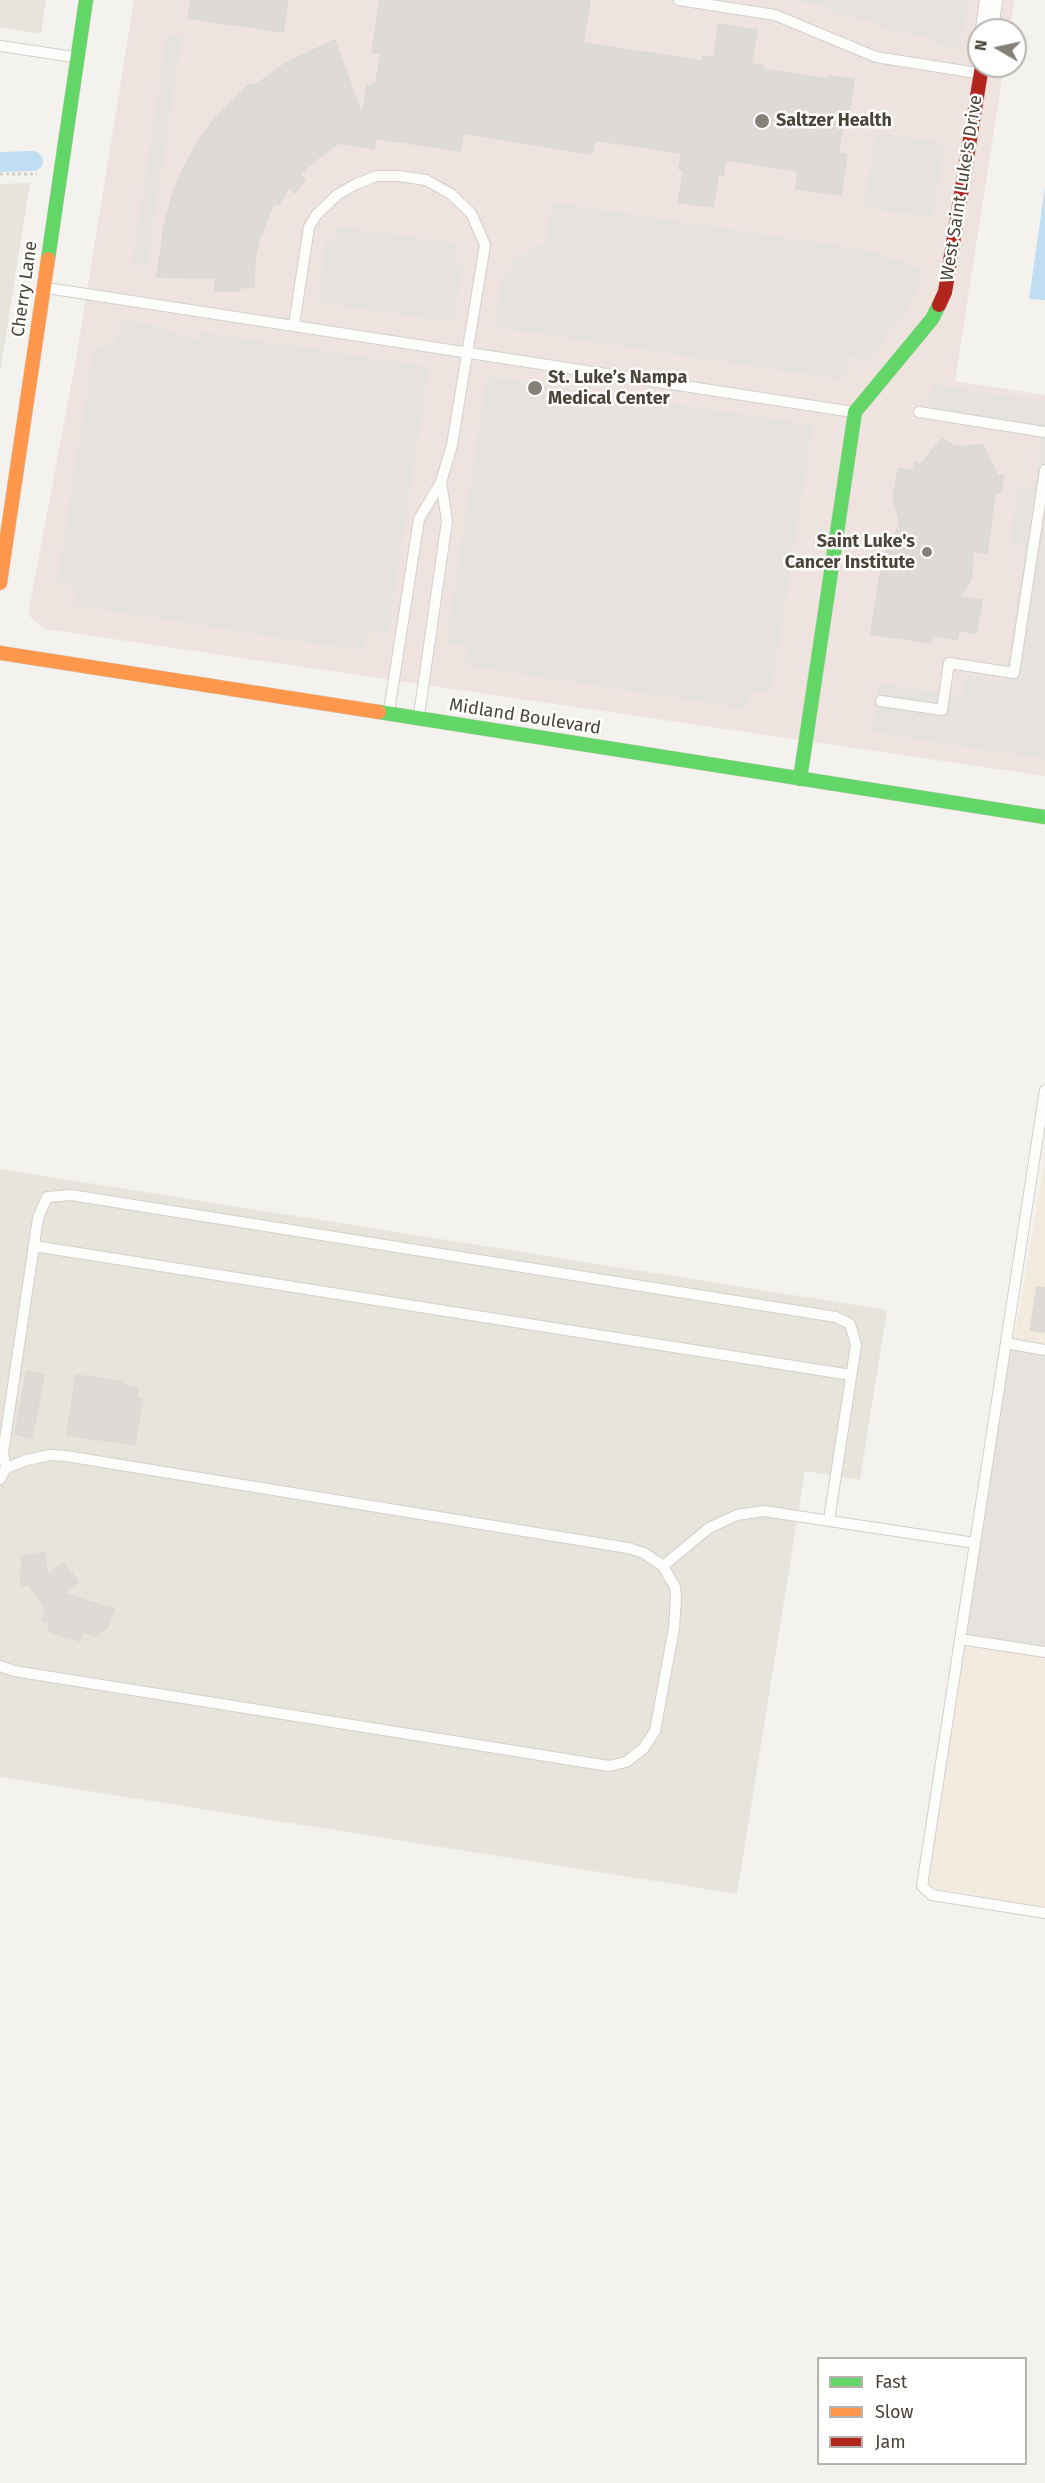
<!DOCTYPE html>
<html>
<head>
<meta charset="utf-8">
<style>
	body { margin:0 }
	#map { position:relative; width:1045px; height:2483px; overflow:hidden; background:#f4f2ee; font-family:"Fira Sans",sans-serif }
	canvas { display:block }
	.legend { position:absolute; left:817px; top:2357px; width:210px; height:108px; box-sizing:border-box; background:#fff; border:2px solid #b7b4b0; margin:0; padding:8px 10px; list-style:none; font-size:18px; color:#4b4439 }
	.legend li { display:flex; align-items:center; gap:12px; height:30px }
	.legend b { width:30px; border:2px solid #b7b4b0 }
	.north { position:absolute; left:967px; top:18px; width:60px; height:60px; box-sizing:border-box; background:#fff; border:2px solid #b7b4b0; border-radius:50%; rotate:279deg; font-size:16px; font-weight:700; line-height:24px; text-align:center; color:#4b4439 }
	.north::after { content:''; display:block; margin:auto; width:21px; height:27px; background:#868178; clip-path:polygon(50% 0,100% 100%,50% 72%,0 100%) }
</style>
</head>
<body>
<div id="map">
<canvas width="1045" height="2483"></canvas>
<ul class="legend">
<li><b style="height:8px;background:#63d668"></b>Fast</li>
<li><b style="height:8px;background:#ff974d"></b>Slow</li>
<li><b style="height:8px;background:#b3261e"></b>Jam</li>
</ul>
<div class="north">N</div>
</div>
<script>
const ctx = document.querySelector('canvas').getContext('2d');
ctx.lineJoin = 'round';
function fillPath(path, color) { ctx.fillStyle = color; ctx.fill(path, 'evenodd'); }
const poly = rows => new Path2D(rows.map(r => 'M' + r).join(''));
function trace(path, color, width, dash) { ctx.strokeStyle = color; ctx.lineWidth = width; ctx.lineCap = dash ? 'butt' : 'round'; ctx.setLineDash(dash || []); ctx.stroke(path); }
function write(font, color, halo, rows, align = 'center') {
  ctx.font = font + ' "Fira Sans",sans-serif'; ctx.lineWidth = 5; ctx.setLineDash([]); ctx.textBaseline = 'middle'; ctx.strokeStyle = halo; ctx.fillStyle = color; for (const [text, x, y, turn = 0] of rows) {
    ctx.save(); ctx.translate(x, y); ctx.rotate((+turn || 0) * Math.PI / 180); ctx.textAlign = isNaN(turn) ? turn : align; if (halo) ctx.strokeText(text, 0, 0); ctx.fillText(text, 0, 0); ctx.restore();
  }
}
const residential = poly([
	[0,0,46,0,41,34,0,27],
	[30,183,0,373,0,184],
	[0,1169,887,1310,860,1480,805,1471,737,1894,0,1777]
]);
const commercial = poly([
	[1045,1157,1045,1907,922,1886]
]);
const medical = poly([
	[134,0,1014,0,1010,30,979,30,979,66,1004,66,955,381,1045,395,1045,776,45,629,28,615,77,353]
]);
const parking = poly([
	[789,0,968,0,960,49,943,47,924,36,892,31,872,21,840,16,821,5],
	[167,34,182,36,147,266,132,264],
	[876,133,945,143,933,218,864,207],
	[552,202,872,251,922,269,918,286,903,316,865,364,855,357,850,357,844,380,495,327,503,274,510,275,512,260,545,243],
	[336,226,458,244,456,262,463,263,453,322,317,302,326,241,334,242],
	[121,320,157,326,186,337,200,340,202,332,429,367,388,634,368,631,364,651,75,605,77,587,57,583,94,346,105,347,112,344,118,336],
	[487,376,813,425,771,693,750,691,747,709,464,665,467,647,446,643],
	[932,384,1045,402,1045,759,872,732,879,683,962,696,965,675,1005,681,1025,547,1010,544,1018,486,1034,488,1042,432,927,413],
	[1006,1343,1045,1350,1045,1652,960,1639]
]);
const water = poly([
	[1045,187,1045,300,1029,299]
]);
const canal = poly([
	[0,162,33,161]
]);
const building = poly([
	[191,0,288,0,283,32,188,18,191,0],
	[380,0,590,0,583,43,702,61,703,56,714,58,719,24,757,30,751,64,763,65,762,69,829,79,830,76,854,79,849,115,845,114,838,153,847,154,841,195,796,189,798,171,725,160,723,176,718,175,713,207,678,202,684,170,679,169,682,153,595,140,592,154,463,133,460,151,375,138,374,149,339,143,318,158,300,175,305,180,295,193,289,188,278,205,274,203,259,240,255,258,254,287,239,288,239,291,215,291,215,278,157,277,164,227,172,196,184,167,200,138,219,114,251,83,254,86,286,63,335,40,362,116,367,86,376,83,381,53,372,52,380,0],
	[942,439,953,445,963,447,982,444,998,476,1003,475,1001,493,995,493,987,553,973,551,971,580,959,597,982,600,976,634,959,630,957,640,932,635,931,643,871,634,883,556,894,538,900,522,893,496,899,468,913,471,915,462,920,465,942,439],
	[1037,1287,1045,1288,1045,1332,1030,1330,1037,1287],
	[27,1371,44,1375,32,1438,15,1434,27,1371],
	[76,1375,124,1382,124,1386,138,1388,137,1398,142,1399,135,1445,67,1435,76,1375],
	[44,1552,47,1575,64,1563,78,1582,63,1593,114,1609,108,1627,96,1636,83,1632,80,1641,48,1631,51,1622,42,1620,46,1610,29,1584,22,1586,20,1572,22,1571,21,1557,44,1552]
]);
const path = poly([
	[0,174,37,174]
]);
const lane = poly([
	[679,0,775,15,876,57,977,73],
	[0,46,74,57],
	[47,288,853,412],
	[294,325,309,227,317,214,337,195,356,184,377,176,399,176,426,180,451,194,471,213,485,245,452,445,441,482],
	[919,412,1045,432],
	[881,701,942,710,949,663,1014,673,1045,470],
	[389,711,419,519,441,482,447,521,419,715],
	[1045,1090,922,1886,932,1895,1045,1913],
	[34,1246,851,1375],
	[1006,1343,1045,1350],
	[6,1468,3,1453,38,1218,47,1197,71,1195,836,1317,850,1324,856,1345,829,1520],
	[0,1479,6,1468,27,1460,50,1455,66,1456,628,1548,644,1553,663,1566,675,1587,676,1599,674,1628,655,1731,643,1749,626,1762,609,1766,14,1671,0,1666],
	[663,1566,709,1528,737,1515,764,1511,975,1543],
	[960,1639,1045,1652]
]);
const street = poly([
	[987,30,991,0]
]);
const fast = poly([
	[48,259,86,0],
	[379,712,1045,817],
	[800,779,855,412,932,319,939,305]
]);
const slow = poly([
	[0,583,48,259],
	[0,653,379,712]
]);
const jam = poly([
	[939,305,945,292,982,66]
]);
const markers = [
	[762,121,8,"#868178"],
	[535,388,8,"#868178"],
	[927,552,6,"#868178"]
];
const poiNames = [
	["Saltzer Health",776,121],
	["St. Luke’s Nampa",548,378],
	["Medical Center",548,399],
	["Saint Luke's",915,542,"right"],
	["Cancer Institute",915,563,"right"]
];
const streetNames = [
	["West Saint Luke's Drive",962,188,-81],
	["Cherry Lane",25,289,-82],
	["Midland Boulevard",525,717,9]
];
fillPath(residential, '#e7e4dc');
fillPath(commercial, '#f3ebdf');
fillPath(medical, '#eee3df');
fillPath(parking, '#e6e3df');
fillPath(water, '#c0ddf1');
trace(canal, '#c0ddf1', 20);
fillPath(building, '#dedbd6');
trace(building, '#dcd9d4', 1.5);
trace(lane, '#d2d0cb', 12);
trace(street, '#d2d0cb', 24);
trace(fast, '#d3cfc5', 15);
trace(slow, '#d3cfc5', 15);
trace(jam, '#d3cfc5', 15);
trace(path, '#d3d2cc', 3, [3, 3]);
trace(lane, '#fdfdfc', 10);
trace(street, '#fdfdfc', 22);
trace(fast, '#63d668', 14);
trace(slow, '#ff974d', 14);
trace(jam, '#b3261e', 14);
for (const [x, y, r, color] of markers) { const dot = new Path2D(); dot.arc(x, y, r, 0, 2 * Math.PI); ctx.fillStyle = color; ctx.fill(dot); trace(dot, '#fff', 2); }
write('bold 18px', '#4b4439', '#fff', poiNames, 'left');
write('18px', '#4b4439', '#fff', streetNames);
</script>
</body>
</html>
